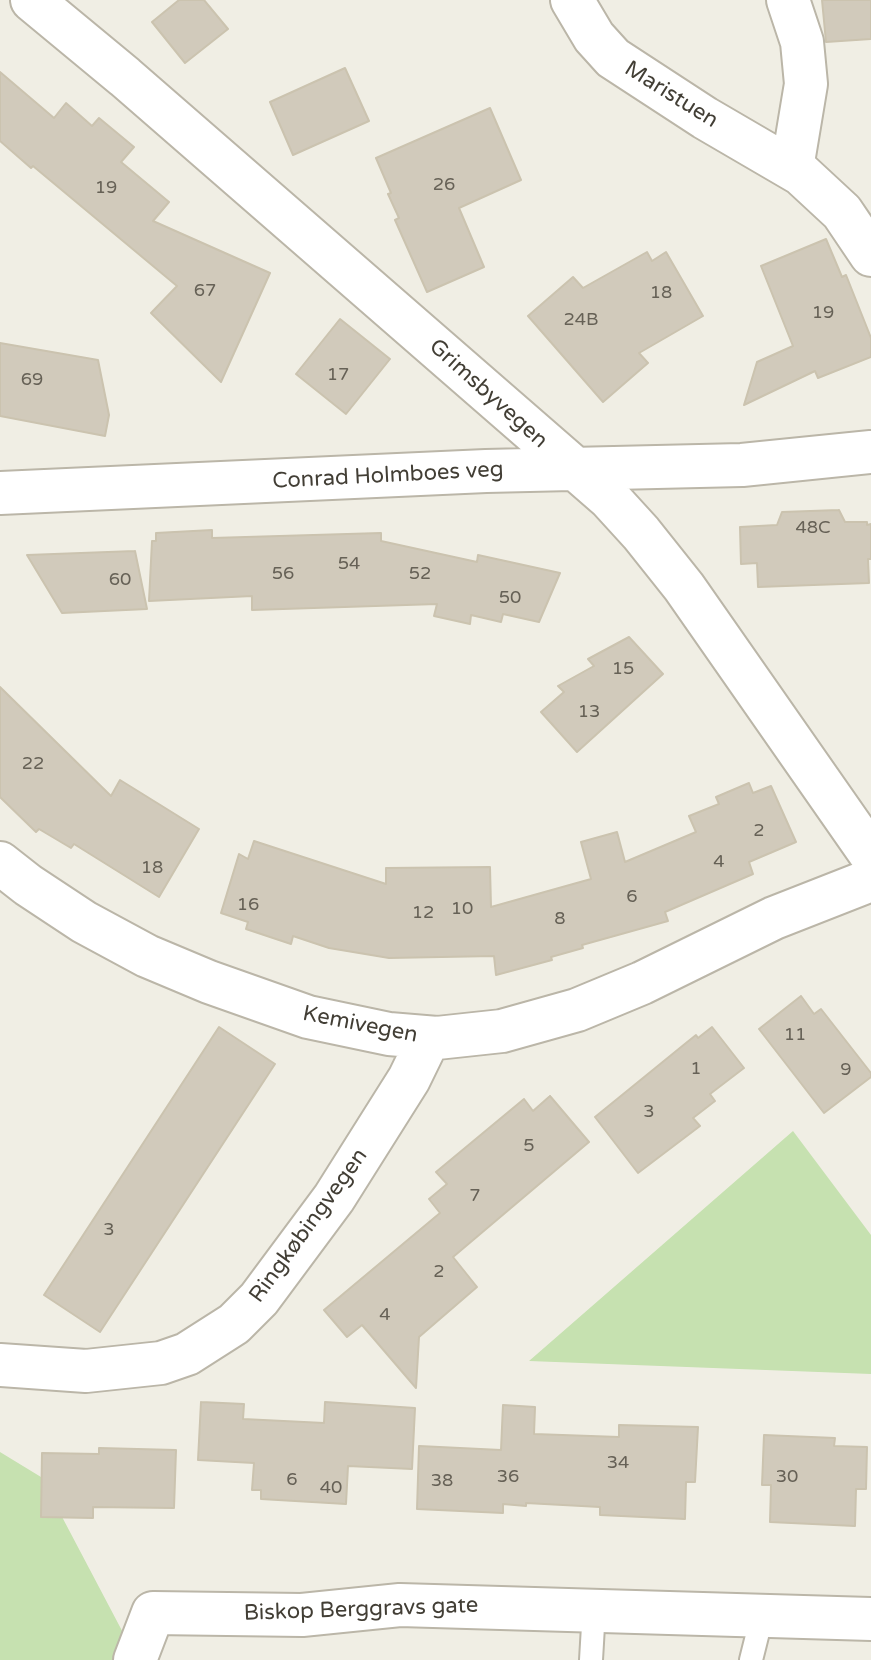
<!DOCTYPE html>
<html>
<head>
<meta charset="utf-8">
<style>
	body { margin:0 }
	canvas { display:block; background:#f0eee4 }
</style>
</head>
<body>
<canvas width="871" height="1660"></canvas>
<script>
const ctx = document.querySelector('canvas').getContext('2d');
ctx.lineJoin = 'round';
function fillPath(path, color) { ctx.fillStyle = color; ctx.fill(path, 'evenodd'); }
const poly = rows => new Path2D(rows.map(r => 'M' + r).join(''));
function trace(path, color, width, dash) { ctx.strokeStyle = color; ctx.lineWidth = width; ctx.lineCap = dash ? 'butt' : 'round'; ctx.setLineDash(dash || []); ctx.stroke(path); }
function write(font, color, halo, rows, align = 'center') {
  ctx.font = font + ' "Varela Round",sans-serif'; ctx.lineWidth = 8; ctx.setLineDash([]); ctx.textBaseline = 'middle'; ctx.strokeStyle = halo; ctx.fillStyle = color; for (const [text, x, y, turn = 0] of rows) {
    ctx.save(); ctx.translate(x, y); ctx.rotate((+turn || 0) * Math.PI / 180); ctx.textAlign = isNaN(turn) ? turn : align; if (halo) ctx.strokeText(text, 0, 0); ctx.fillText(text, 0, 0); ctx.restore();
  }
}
const green = poly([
	[793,1131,871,1235,871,1374,529,1361],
	[0,1452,41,1477,129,1644,119,1660,0,1660]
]);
const building = poly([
	[179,0,204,0,228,29,185,63,152,22,179,0],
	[822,0,871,0,871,39,826,42,822,0],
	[345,68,369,121,293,155,270,102,345,68],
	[0,72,54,118,66,103,92,126,99,118,134,147,121,162,169,202,153,221,270,273,221,382,151,313,177,286,33,166,31,168,0,141,0,72],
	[490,108,521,180,459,208,484,267,427,292,395,220,399,218,388,194,391,193,376,158,490,108],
	[826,239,842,277,846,275,871,338,871,357,818,378,815,371,744,405,757,362,793,346,761,266,826,239],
	[647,252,652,261,666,252,703,316,639,353,648,363,603,402,528,316,573,277,583,288,647,252],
	[340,319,390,359,346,414,296,374,340,319],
	[0,343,98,360,109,415,105,436,0,416,0,343],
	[839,510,845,522,867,522,867,525,871,524,871,559,868,559,869,583,758,587,757,563,741,564,740,527,777,525,782,512,839,510],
	[212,530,212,538,381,533,381,541,477,562,478,555,560,573,539,622,503,614,501,622,471,615,470,624,434,616,437,604,252,610,252,596,149,601,152,541,156,541,156,533,212,530],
	[135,551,147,609,62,613,27,555,135,551],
	[629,637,663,674,577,752,541,712,564,692,558,686,594,666,588,659,629,637],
	[0,687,111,796,120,780,199,829,159,897,74,844,71,848,39,829,36,832,0,797,0,687],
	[749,783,753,793,771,786,796,842,749,862,753,874,665,912,668,921,582,945,583,948,551,957,552,960,496,975,494,956,389,958,329,948,293,936,291,944,246,929,248,922,221,913,239,854,248,859,254,841,386,884,386,868,490,867,491,907,591,879,581,842,617,832,625,862,696,832,689,816,719,804,716,797,749,783],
	[801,996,814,1014,821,1009,871,1073,871,1077,824,1113,759,1029,801,996],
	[219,1027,275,1064,100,1332,44,1295,219,1027],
	[712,1027,744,1068,710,1094,715,1101,693,1118,700,1126,638,1173,595,1117,686,1043,696,1035,698,1038,712,1027],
	[550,1096,589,1142,453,1257,477,1287,419,1337,416,1388,362,1325,347,1337,324,1310,440,1213,429,1199,447,1184,436,1172,524,1099,533,1111,550,1096],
	[201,1402,244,1404,243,1419,324,1423,325,1402,415,1408,412,1469,348,1466,346,1504,261,1499,261,1490,252,1490,254,1463,198,1460,201,1402],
	[503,1405,535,1407,534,1434,619,1437,619,1425,698,1427,695,1482,686,1482,685,1519,600,1515,600,1507,526,1503,526,1506,503,1504,503,1513,417,1509,419,1446,501,1450,503,1405],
	[764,1435,835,1438,834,1446,867,1447,866,1489,856,1489,855,1526,770,1522,771,1485,762,1485,764,1435],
	[99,1448,176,1450,174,1508,93,1507,93,1518,41,1517,42,1453,99,1454,99,1448]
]);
const service = poly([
	[591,1660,594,1609],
	[751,1660,762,1616]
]);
const minor = poly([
	[32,0,125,77,610,499,641,533,684,587,871,855],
	[572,0,594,37,613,58,705,118,801,174,842,212,871,255],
	[788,0,802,42,806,84,792,168],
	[0,493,486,471,742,465,871,452],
	[0,863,28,885,84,922,147,956,209,982,308,1017,389,1034,437,1038,502,1031,577,1010,642,983,774,918,871,880],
	[0,1365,86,1371,161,1363,187,1354,234,1324,259,1299,334,1198,409,1079,429,1038],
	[135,1660,153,1613,302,1615,400,1605,871,1619]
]);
const numberNames = [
	["26",444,185],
	["19",106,188],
	["67",205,291],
	["18",661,293],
	["19",823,313],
	["24B",581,320],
	["17",338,375],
	["69",32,380],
	["48C",813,528],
	["54",349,564],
	["56",283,574],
	["52",420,574],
	["60",120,580],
	["50",510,598],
	["15",623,669],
	["13",589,712],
	["22",33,764],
	["2",759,831],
	["4",719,862],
	["18",152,868],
	["6",632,897],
	["16",248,905],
	["10",462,909],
	["12",423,913],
	["8",560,919],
	["11",795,1035],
	["1",696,1069],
	["9",846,1070],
	["3",649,1112],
	["5",529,1146],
	["7",475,1196],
	["3",109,1230],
	["2",439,1272],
	["4",385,1315],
	["34",618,1463],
	["36",508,1477],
	["30",787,1477],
	["6",292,1480],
	["38",442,1481],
	["40",331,1488]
];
const streetNames = [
	["Maristuen",671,95,32],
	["Grimsbyvegen",488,394,42],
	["Conrad Holmboes veg",388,476,-3],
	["Kemivegen",360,1025,11],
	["Ringkøbingvegen",309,1226,-54],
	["Biskop Berggravs gate",361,1610,-2]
];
fillPath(green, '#c6e1b0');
fillPath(building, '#d1cabb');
trace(building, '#cbc3af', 2);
trace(service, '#bbb6a8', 26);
trace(minor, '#bbb6a8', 46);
trace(service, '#fff', 22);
trace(minor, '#fff', 42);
write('18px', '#666156', null, numberNames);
write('22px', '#423e35', '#fff', streetNames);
</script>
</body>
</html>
